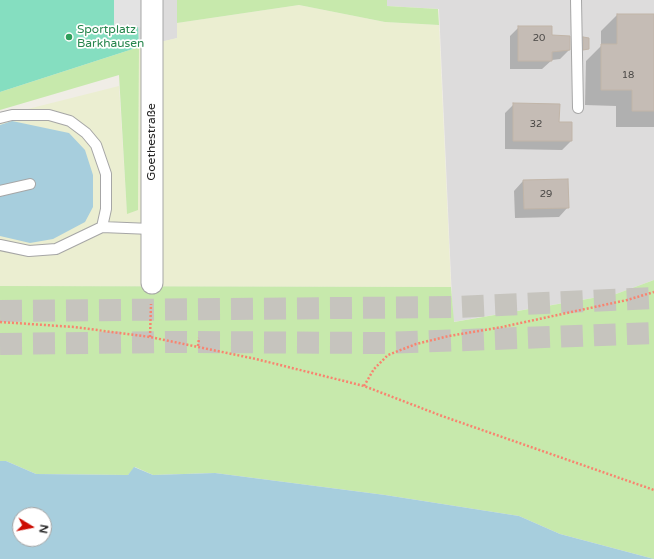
<!DOCTYPE html>
<html>
<head>
<meta charset="utf-8">
<style>
	body { margin:0 }
	#map { position:relative; width:654px; height:559px; overflow:hidden; background:#f0ede6; font-family:"Varela Round",sans-serif }
	canvas { display:block }
	.north { position:absolute; left:12px; top:507px; width:40px; height:40px; box-sizing:border-box; background:#fff; border:1px solid #a5a5a5; border-radius:50%; rotate:100deg; font-size:11px; font-weight:700; line-height:16px; text-align:center; color:#1f1f1f }
	.north::after { content:''; display:block; margin:auto; width:14px; height:18px; background:#cc0d03; clip-path:polygon(50% 0,100% 100%,50% 72%,0 100%) }
</style>
</head>
<body>
<div id="map">
<canvas width="654" height="559"></canvas>
<div class="north">N</div>
</div>
<script>
const ctx = document.querySelector('canvas').getContext('2d');
ctx.lineJoin = 'round';
function fillPath(path, color) { ctx.fillStyle = color; ctx.fill(path, 'evenodd'); }
const poly = rows => new Path2D(rows.map(r => 'M' + r).join(''));
function trace(path, color, width, dash) { ctx.strokeStyle = color; ctx.lineWidth = width; ctx.lineCap = dash ? 'butt' : 'round'; ctx.setLineDash(dash || []); ctx.stroke(path); }
function write(font, color, halo, rows, align = 'center') {
  ctx.font = font + ' "Varela Round",sans-serif'; ctx.lineWidth = 3.5; ctx.setLineDash([]); ctx.textBaseline = 'middle'; ctx.strokeStyle = halo; ctx.fillStyle = color; for (const [text, x, y, turn = 0] of rows) {
    ctx.save(); ctx.translate(x, y); ctx.rotate((+turn || 0) * Math.PI / 180); ctx.textAlign = isNaN(turn) ? turn : align; if (halo) ctx.strokeText(text, 0, 0); ctx.fillText(text, 0, 0); ctx.restore();
  }
}
const residential = poly([
	[114,0,177,0,178,38,139,47,138,26],
	[387,0,654,0,654,280,616,294,453,322,439,9,387,6]
]);
const farmland = poly([
	[299,5,385,22,439,25,451,287,0,286,0,116,119,86,127,213,138,209,139,47,177,38,177,23]
]);
const grass = poly([
	[177,0,387,0,387,6,438,9,439,25,385,22,299,5,177,23],
	[139,47,138,210,127,214,119,75,0,110,0,92],
	[654,280,654,559,560,534,519,516,385,495,215,473,153,475,135,467,128,475,36,474,6,461,0,461,0,286,451,287,454,322,616,294]
]);
const pitch = poly([
	[0,0,114,0,114,26,138,26,139,47,0,92]
]);
const parking = poly([
	[114,0,155,0,155,28,114,26]
]);
const water = poly([
	[12,121,69,133,85,150,93,175,93,207,85,222,53,239,30,243,0,236,0,125],
	[0,461,6,461,36,474,128,475,134,467,153,475,215,473,385,495,519,516,560,534,654,559,0,559],
	[20,515,44,515,44,539,20,539]
]);
const shadow = poly([
	[617,15,654,15,654,127,616,127,616,106,585,105,586,61,601,46,601,31],
	[519,27,551,36,569,37,569,50,560,59,552,60,542,69,510,69,510,36],
	[514,104,558,123,571,141,562,150,505,149,505,113],
	[523,181,568,207,559,217,515,218,514,191]
]);
const building = poly([
	[617,14,654,14,654,111,632,111,632,90,601,90,601,44,617,44,617,14],
	[518,26,552,26,552,35,570,36,570,50,552,52,552,61,518,61,518,26],
	[583,37,589,38,589,49,583,50,583,37],
	[513,103,560,104,559,122,572,122,572,141,513,141,513,103],
	[568,179,569,208,524,209,523,180,568,179]
]);
const highwayTunnel = poly([
	[0,311,458,307,654,298],
	[0,344,175,342,385,343,654,333]
]);
const path = poly([
	[0,322,74,327,150,337,256,359,364,386,442,416,654,490],
	[150,337,151,304],
	[198,346,199,338],
	[364,386,374,369,388,355,416,344,449,336,502,327,627,300,654,292]
]);
const lane = poly([
	[576,0,578,108],
	[0,118,12,115,49,115,70,121,86,133,96,145,106,174,106,209,102,227],
	[0,191,30,184],
	[0,245,29,251,56,249,102,227,151,229]
]);
const street = poly([
	[152,283,152,0]
]);
const markers = [
	[69,37,4,"#2e9e5b"]
];
const numberNames = [
	["20",539,38],
	["18",628,75],
	["32",536,124],
	["29",546,194]
];
const leisureNames = [
	["Sportplatz",77,30],
	["Barkhausen",77,44]
];
const streetNames = [
	["Goethestraße",152,142,-90]
];
fillPath(residential, '#dddcdc');
fillPath(farmland, '#ebeed1');
fillPath(grass, '#c7e9ac');
fillPath(pitch, '#85dec0');
fillPath(parking, '#e3e3e3');
fillPath(water, '#a7cedd');
fillPath(shadow, '#0003');
fillPath(building, '#c5bcb5');
trace(building, '#c1b5a8', 1);
trace(highwayTunnel, '#c6c4be', 22, [22, 11]);
trace(lane, '#a6a6a6', 12);
trace(street, '#a6a6a6', 23);
trace(path, '#f8846f', 2.5, [2, 2]);
trace(lane, '#fff', 10);
trace(street, '#fff', 21);
for (const [x, y, r, color] of markers) { const dot = new Path2D(); dot.arc(x, y, r, 0, 2 * Math.PI); ctx.fillStyle = color; ctx.fill(dot); trace(dot, '#fff', 1.5); }
write('10px', '#484644', null, numberNames);
write('12px', '#27864d', '#fff', leisureNames, 'left');
write('12px', '#1f1f1f', '#fff', streetNames);
</script>
</body>
</html>
